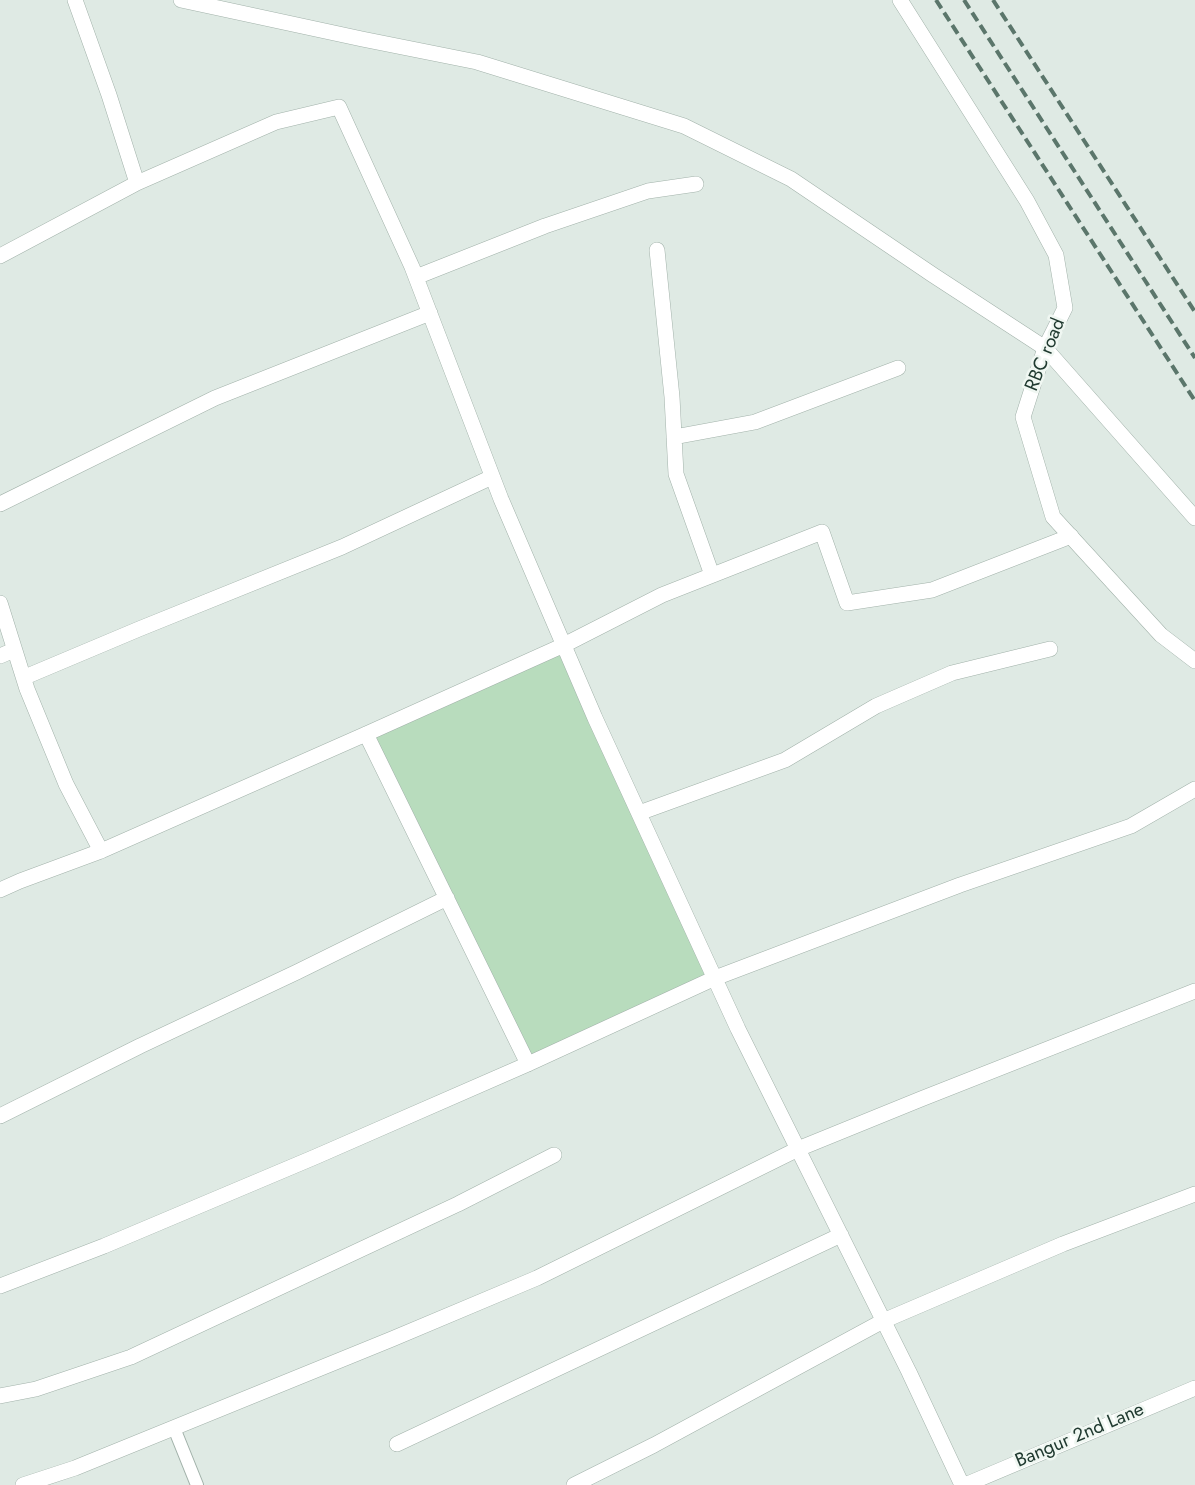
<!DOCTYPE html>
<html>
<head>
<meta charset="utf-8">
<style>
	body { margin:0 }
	canvas { display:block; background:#dfeae4 }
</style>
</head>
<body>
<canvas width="1195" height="1485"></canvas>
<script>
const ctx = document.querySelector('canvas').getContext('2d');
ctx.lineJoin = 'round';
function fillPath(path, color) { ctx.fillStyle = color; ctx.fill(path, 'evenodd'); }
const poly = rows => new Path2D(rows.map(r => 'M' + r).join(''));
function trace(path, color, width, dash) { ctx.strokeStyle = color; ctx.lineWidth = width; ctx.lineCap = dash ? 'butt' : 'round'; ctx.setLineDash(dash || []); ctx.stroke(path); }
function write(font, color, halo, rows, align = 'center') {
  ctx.font = font + ' Jost,sans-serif'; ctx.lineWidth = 5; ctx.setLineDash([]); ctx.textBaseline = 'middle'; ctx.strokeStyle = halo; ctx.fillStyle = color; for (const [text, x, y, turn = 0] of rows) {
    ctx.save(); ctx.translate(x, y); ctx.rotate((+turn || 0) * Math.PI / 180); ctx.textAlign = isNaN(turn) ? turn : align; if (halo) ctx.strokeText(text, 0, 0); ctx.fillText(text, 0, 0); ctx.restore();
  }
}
const green = poly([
	[564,645,715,978,528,1064,366,734]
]);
const service = poly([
	[174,1428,197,1485]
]);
const minor = poly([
	[75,0,109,95,137,183,276,122,339,107,412,267,501,499,595,718,738,1029,909,1372,962,1485],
	[181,0,362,39,477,62,684,126,791,179,933,275,1045,348,1195,518],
	[657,250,672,397,676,474,712,575],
	[0,256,137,183],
	[416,277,545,226,648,191,696,184],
	[674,437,755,422,898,368],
	[0,504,215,398,430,313],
	[0,603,27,689,66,784,101,851],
	[0,656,14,650],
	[25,677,139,629,342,547,492,477],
	[366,734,528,1064],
	[639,813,785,760,876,706,952,673,1050,649],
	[0,890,20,881,101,851,366,734,564,645,662,595,822,532,847,603,932,590,1071,536],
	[0,1116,140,1046,297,972,447,898],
	[0,1286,104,1246,315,1157,528,1064,715,978,960,885,1131,826,1195,789],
	[0,1396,36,1389,131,1357,458,1204,554,1155],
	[397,1444,841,1235],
	[23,1485,75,1468,392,1339,537,1278,798,1149,921,1099,1195,991],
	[574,1485,654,1445,883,1321,1063,1244,1195,1194],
	[965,1485,1195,1388]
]);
const tertiary = poly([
	[900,0,1027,201,1056,255,1065,308,1045,348,1023,417,1053,517,1161,635,1195,661]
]);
const rail = poly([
	[936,0,1195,401],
	[964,0,1195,358],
	[993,0,1195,312]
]);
const streetNames = [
	["RBC road",1046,355,-68],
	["Bangur 2nd Lane",1080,1436,-23]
];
fillPath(green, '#b8dcbd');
trace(service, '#a2b2aa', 14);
trace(minor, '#a2b2aa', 16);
trace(tertiary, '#a2b2aa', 16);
trace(service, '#fff', 12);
trace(minor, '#fff', 15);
trace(tertiary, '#fff', 15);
trace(rail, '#5b766b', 4, [10, 5]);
write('19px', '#203a30', '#f0f7f2', streetNames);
</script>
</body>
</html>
